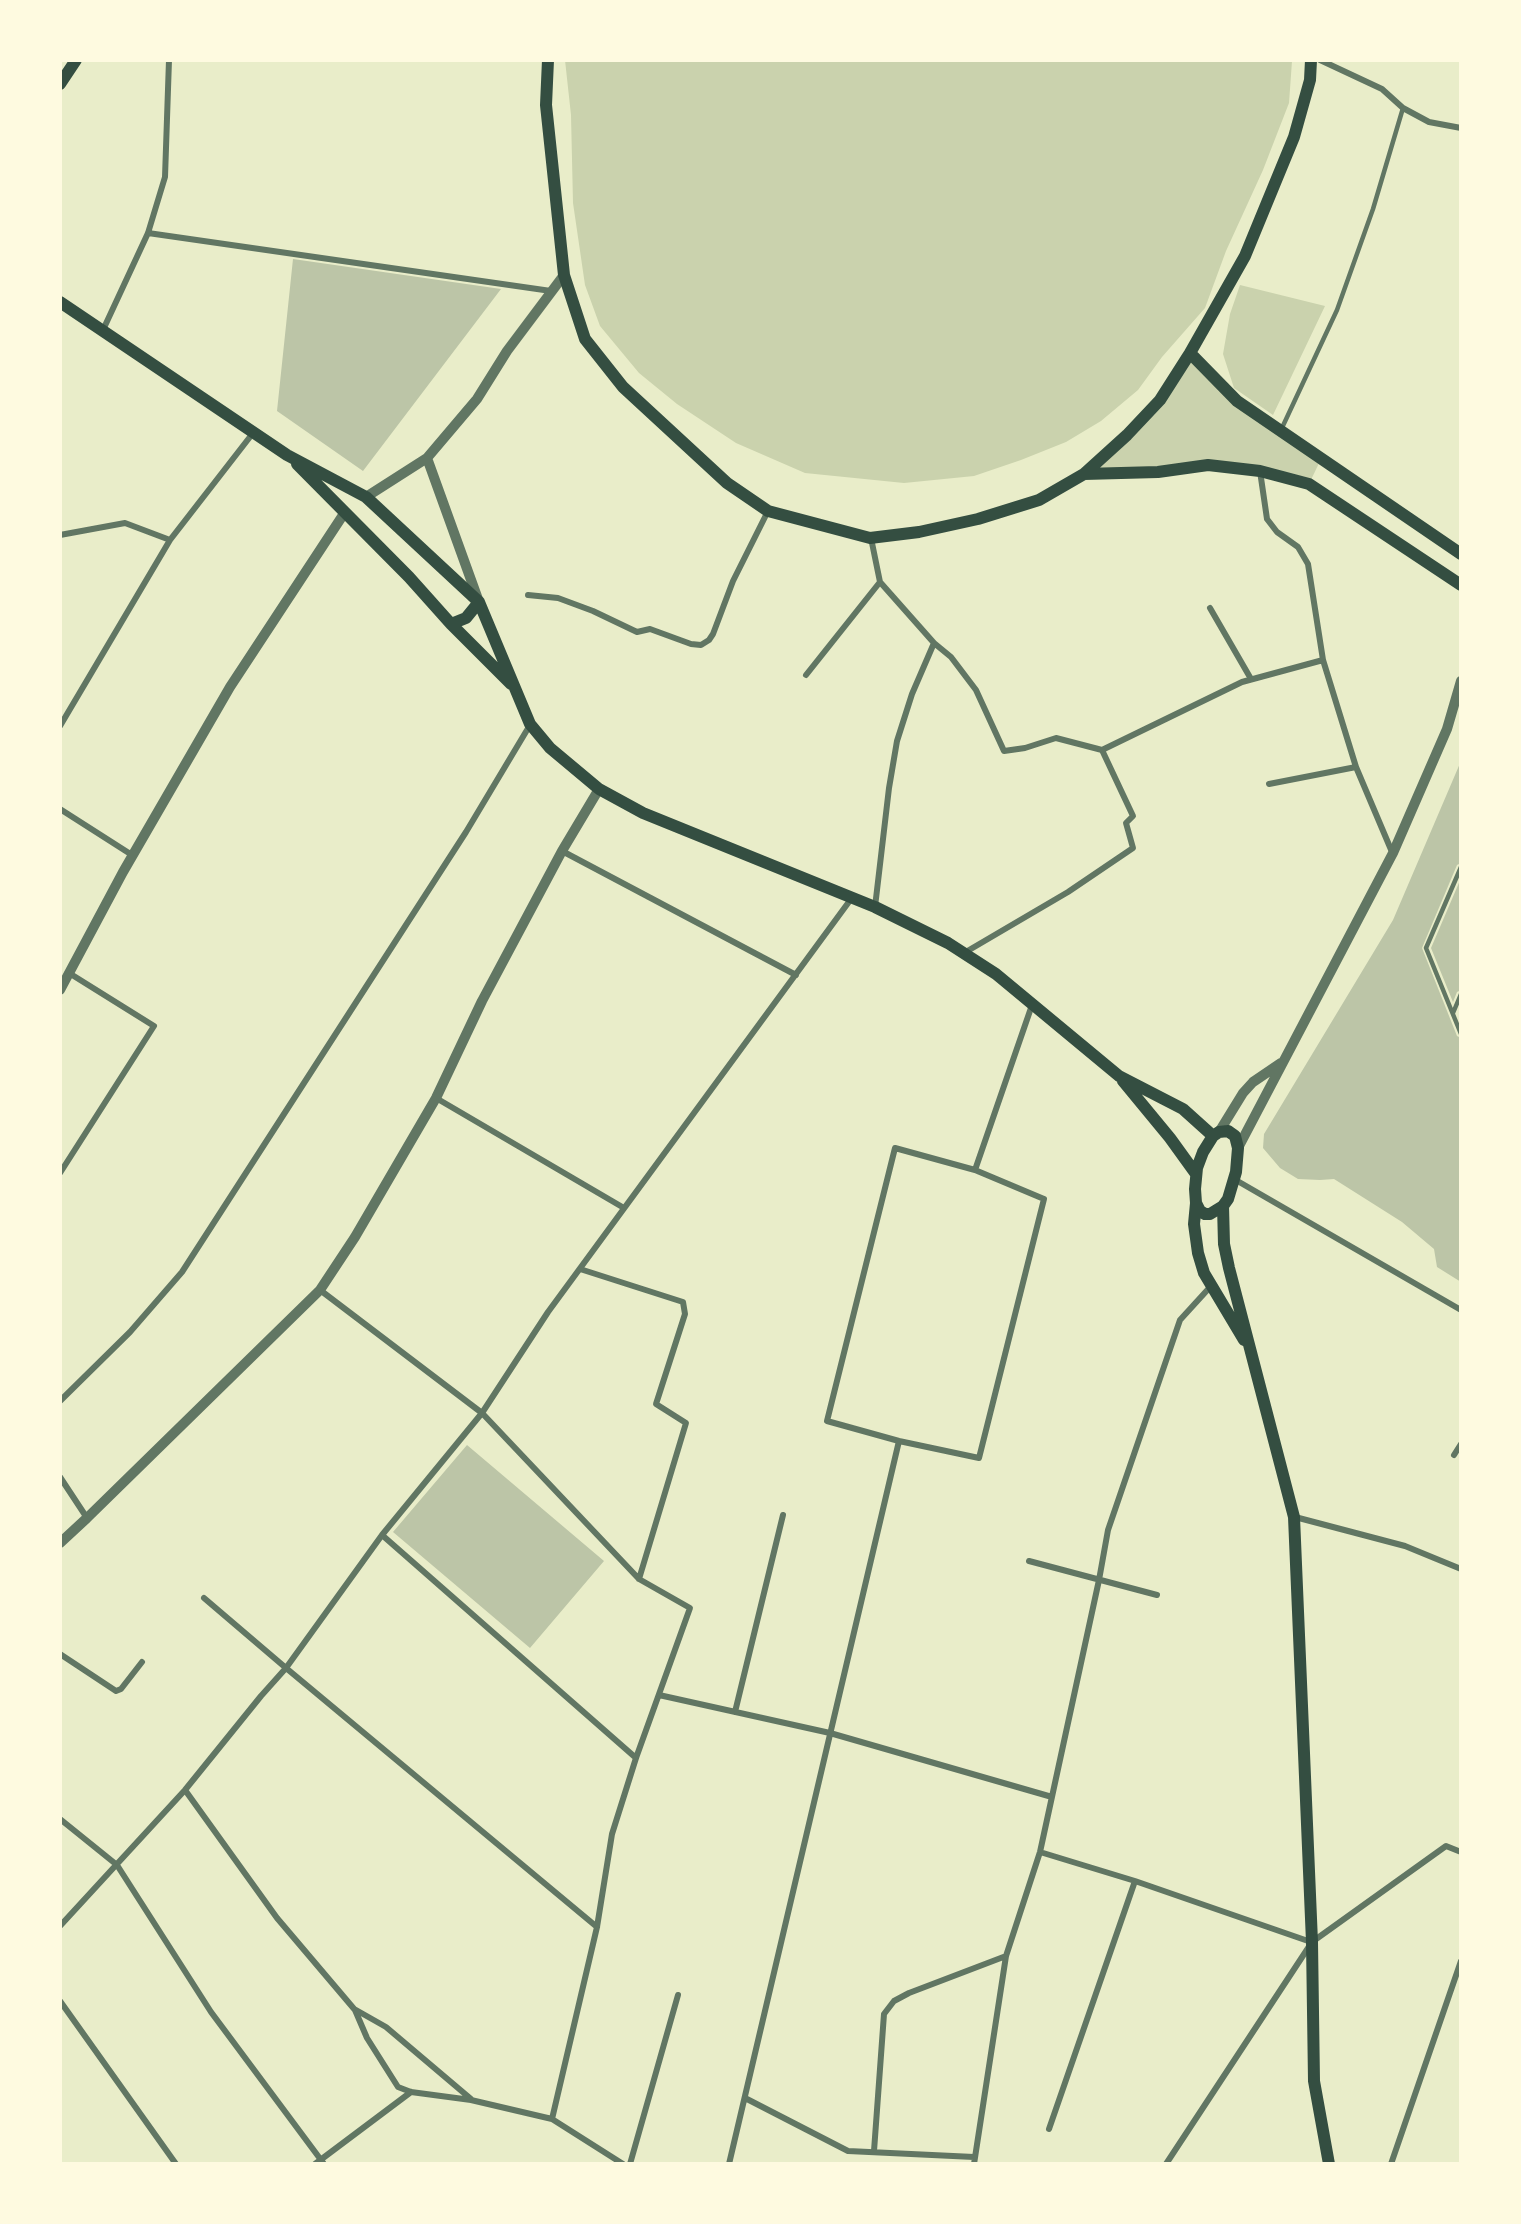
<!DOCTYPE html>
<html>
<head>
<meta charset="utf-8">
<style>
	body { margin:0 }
	#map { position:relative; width:1521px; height:2224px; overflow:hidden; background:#e9edc9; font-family:"DM Sans",sans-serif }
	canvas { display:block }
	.frame { position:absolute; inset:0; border:62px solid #fefae0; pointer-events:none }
</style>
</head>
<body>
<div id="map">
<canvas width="1521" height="2224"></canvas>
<div class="frame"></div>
</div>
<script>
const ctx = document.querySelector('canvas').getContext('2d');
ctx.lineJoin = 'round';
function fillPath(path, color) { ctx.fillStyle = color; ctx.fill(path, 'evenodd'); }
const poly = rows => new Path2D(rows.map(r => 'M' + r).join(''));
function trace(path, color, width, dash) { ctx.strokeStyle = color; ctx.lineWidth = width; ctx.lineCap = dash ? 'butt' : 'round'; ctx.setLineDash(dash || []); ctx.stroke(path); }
const green = poly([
	[565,60,1292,60,1292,61,1289,103,1263,170,1226,251,1205,308,1162,357,1138,390,1101,421,1066,442,1021,460,974,476,904,483,805,473,736,443,677,404,639,373,600,326,585,285,573,203,571,115],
	[1240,285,1325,306,1273,415,1234,388,1223,354,1230,314],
	[1190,353,1237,401,1321,459,1309,484,1208,465,1084,474,1127,435]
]);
const building = poly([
	[293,259,501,289,363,471,277,411],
	[1461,761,1461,863,1457,865,1422,948,1457,1036,1461,1038,1461,1282,1437,1267,1434,1249,1402,1222,1334,1179,1320,1180,1298,1179,1280,1168,1263,1148,1264,1134,1393,920],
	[1461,878,1461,990,1457,992,1453,1002,1431,948],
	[467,1445,604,1561,530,1648,393,1532]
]);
const service = poly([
	[1281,430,1337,310,1373,209,1403,108],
	[1461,867,1426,948,1461,1034],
	[1453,1013,1461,994]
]);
const minor = poly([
	[1320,60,1382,89,1403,108,1429,122,1461,128],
	[148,233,551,291],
	[103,330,148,233,165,177,169,60],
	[1260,471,1267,519,1277,532,1298,547,1308,564,1323,660,1356,767,1392,852],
	[60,535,125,523,170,540],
	[871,538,880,582,934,643,951,657,976,690,1004,751,1025,748,1056,738,1102,750,1242,682,1323,660],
	[528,595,558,598,593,611,637,632,650,629,691,644,701,645,709,640,713,634,733,581,768,511],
	[1210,608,1251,679],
	[806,675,880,582],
	[60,726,170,540,253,433],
	[1269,784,1356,767],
	[60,809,132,855],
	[562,851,796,975],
	[875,907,889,788,897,741,912,694,934,643],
	[964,953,1068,892,1133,848,1126,823,1133,816,1102,750],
	[436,1098,624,1208],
	[975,1170,895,1148,827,1421,899,1441,979,1458,1044,1199,975,1170,1032,1005],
	[60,1173,154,1026,69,973],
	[1234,1179,1461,1310],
	[580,1269,683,1302,685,1314,656,1404,686,1423,639,1579],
	[320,1290,482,1413,639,1579,690,1608,636,1758,612,1834,597,1927,552,2119],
	[60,1401,130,1332,182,1272,466,832,530,725],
	[1454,1455,1461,1444],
	[60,1477,87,1518],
	[1295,1517,1405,1546,1461,1569],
	[382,1535,636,1758],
	[1029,1561,1157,1595],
	[204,1598,286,1668,597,1927],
	[60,1654,116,1691,121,1689,142,1662],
	[659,1695,830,1733,1052,1797],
	[735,1712,783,1515],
	[185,1790,277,1918,355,2010,367,2038,398,2087,411,2092,471,2100,552,2119,623,2164],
	[60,1819,117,1865,211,2012,324,2164],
	[1040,1852,1135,1881,1311,1942],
	[60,1926,185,1790,261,1696,286,1668,382,1535,482,1413,548,1312,851,899],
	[60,2001,176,2164],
	[356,2010,386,2027,471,2099],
	[745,2098,848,2151,974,2157],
	[1049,2129,1135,1881],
	[874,2151,884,2014,894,2001,909,1993,1006,1956],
	[315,2164,411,2092],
	[630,2164,678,1995],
	[729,2164,899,1441],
	[974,2164,1006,1956,1040,1852,1099,1580,1108,1530,1180,1320,1211,1286],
	[1166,2164,1312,1942,1446,1846,1461,1852],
	[1391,2164,1461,1961]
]);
const tertiary = poly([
	[427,458,479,602],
	[366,497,427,458,477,399,507,351,564,275],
	[60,990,123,872,230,687,345,512],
	[1219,1132,1243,1093,1253,1082,1281,1063],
	[1238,1148,1393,853,1447,729,1461,681],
	[60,1543,87,1518,320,1290,355,1237,436,1098,482,1001,562,851,599,789]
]);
const secondary = poly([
	[548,60,546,105,564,275,585,339,623,387,727,483,768,511,870,538,919,532,978,519,1039,500,1084,474,1127,435,1160,400,1190,353,1245,256,1294,137,1310,80,1311,60],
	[60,84,76,60],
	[60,302,287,455,366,497,479,602,530,724,550,748,599,789,643,813,875,907,948,943,996,974,1119,1076,1183,1109,1213,1136],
	[1190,353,1237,401,1461,554],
	[297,464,409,577,451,624,511,684],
	[1084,474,1158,472,1208,465,1260,471,1309,484,1461,585],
	[451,624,466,618,479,602],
	[1123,1081,1170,1138,1196,1174],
	[1228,1131,1235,1136,1238,1148,1236,1172,1228,1199,1223,1206,1210,1214,1205,1214,1200,1211,1196,1203,1195,1189,1197,1168,1203,1152,1213,1136,1219,1132,1228,1131],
	[1196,1203,1194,1224,1198,1253,1204,1273,1244,1340],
	[1223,1206,1224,1244,1229,1268,1294,1517,1312,1942,1314,2081,1329,2164]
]);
fillPath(green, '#cad2ad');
fillPath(building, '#bcc5a7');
trace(service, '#617663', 4.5);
trace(minor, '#617663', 6);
trace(tertiary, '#617663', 10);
trace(secondary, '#344e41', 12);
</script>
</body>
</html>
